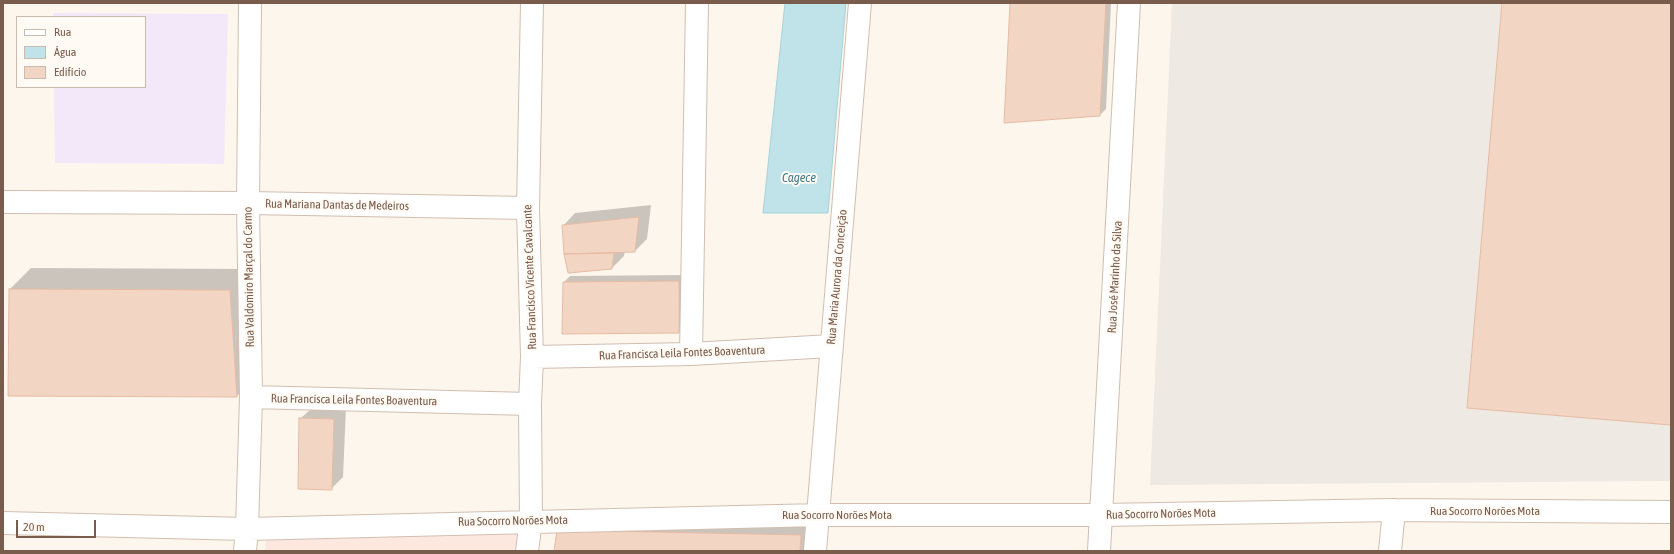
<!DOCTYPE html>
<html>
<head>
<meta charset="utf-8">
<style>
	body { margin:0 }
	#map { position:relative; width:1674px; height:554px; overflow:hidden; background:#fdf6ec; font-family:"Asap Condensed",sans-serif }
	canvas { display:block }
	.frame { position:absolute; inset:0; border:4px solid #7a5c4d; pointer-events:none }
	.legend { position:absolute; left:16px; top:16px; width:130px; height:72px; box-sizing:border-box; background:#fffaf3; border:1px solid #cabbb1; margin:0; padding:5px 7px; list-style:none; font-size:12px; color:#7a5c4d }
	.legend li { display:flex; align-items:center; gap:8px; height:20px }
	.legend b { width:20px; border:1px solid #cabbb1 }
	.scale { position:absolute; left:16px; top:520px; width:80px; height:18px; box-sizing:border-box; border:2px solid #7a5c4d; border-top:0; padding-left:5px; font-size:12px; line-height:14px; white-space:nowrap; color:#7a5c4d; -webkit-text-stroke:3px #fffaf3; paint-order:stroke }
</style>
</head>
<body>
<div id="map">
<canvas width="1674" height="554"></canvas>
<div class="frame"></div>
<ul class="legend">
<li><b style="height:5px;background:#fff"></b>Rua</li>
<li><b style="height:11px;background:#bfe3e8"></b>Água</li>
<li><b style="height:11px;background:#f3d5c3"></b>Edifício</li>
</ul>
<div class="scale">20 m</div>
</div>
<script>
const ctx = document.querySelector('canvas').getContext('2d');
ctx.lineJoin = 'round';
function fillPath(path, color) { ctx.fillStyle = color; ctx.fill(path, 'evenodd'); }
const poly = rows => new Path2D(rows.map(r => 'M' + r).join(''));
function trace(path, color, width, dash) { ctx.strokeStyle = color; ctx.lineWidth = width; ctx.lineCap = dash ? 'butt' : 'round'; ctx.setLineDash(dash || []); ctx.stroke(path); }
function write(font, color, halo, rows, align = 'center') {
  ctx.font = font + ' "Asap Condensed",sans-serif'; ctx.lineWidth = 4; ctx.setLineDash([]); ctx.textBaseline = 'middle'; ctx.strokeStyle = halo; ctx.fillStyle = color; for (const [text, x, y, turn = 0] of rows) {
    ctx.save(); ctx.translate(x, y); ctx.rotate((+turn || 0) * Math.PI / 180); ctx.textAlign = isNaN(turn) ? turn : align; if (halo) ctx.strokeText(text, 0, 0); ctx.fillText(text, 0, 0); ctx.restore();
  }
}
const commercial = poly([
	[521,527,518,551,265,551,267,529]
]);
const industrial = poly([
	[1172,3,1671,3,1671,481,1150,485]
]);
const education = poly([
	[53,13,228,14,224,164,55,163,54,87,145,87,145,17,53,17]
]);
const water = poly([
	[785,3,846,3,828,213,763,213,785,3]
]);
const shadow = poly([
	[1011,3,1111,3,1106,109,1100,115,1005,122],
	[651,205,647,239,635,251,625,251,624,256,612,268,565,254,563,226,575,213],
	[31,268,251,269,258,375,237,396,10,289],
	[685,275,685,326,679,332,564,282,570,276],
	[313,407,346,407,343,477,331,489,300,419],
	[579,509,822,514,819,551,555,551,558,530]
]);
const building = poly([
	[1010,3,1106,3,1100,116,1004,123,1010,3],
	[1502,3,1671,3,1671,425,1467,408,1502,3],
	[639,217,635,252,564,254,562,225,639,217],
	[614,253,612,269,568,273,564,254,614,253],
	[679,281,679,333,562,334,563,282,679,281],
	[9,289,230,290,237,397,8,396,9,289],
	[299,418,334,419,332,490,298,489,299,418],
	[557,530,801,535,800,551,554,551,557,530]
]);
const minor = poly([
	[3,202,248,203,528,208],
	[691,354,697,3],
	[532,357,691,354,831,346],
	[251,397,530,404],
	[3,523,247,529,819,515,1102,515,1394,510,1671,512],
	[245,551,247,529,251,397,248,203,250,3],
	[527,551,531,521,530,404,532,357,528,208,532,3],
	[815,551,860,3],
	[1099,551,1129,3],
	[1390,551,1394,510]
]);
const streetNames = [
	["Rua Mariana Dantas de Medeiros",337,205,1],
	["Rua Valdomiro Marçal do Carmo",249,277,-91],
	["Rua Francisco Vicente Cavalcante",530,277,-92],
	["Rua Maria Aurora da Conceição",837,277,-85],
	["Rua José Marinho da Silva",1115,277,-87],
	["Rua Francisca Leila Fontes Boaventura",682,353,-2],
	["Rua Francisca Leila Fontes Boaventura",354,400,1],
	["Rua Socorro Norões Mota",1485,511],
	["Rua Socorro Norões Mota",1161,514,-1],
	["Rua Socorro Norões Mota",837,515],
	["Rua Socorro Norões Mota",513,521,-1]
];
const waterNames = [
	["Cagece",799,178]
];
fillPath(commercial, '#fde8e0');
fillPath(industrial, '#efe9e4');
fillPath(education, '#f3e8fa');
fillPath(water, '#bfe3e8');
trace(water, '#a5d3da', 1);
fillPath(shadow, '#0003');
fillPath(building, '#f3d5c3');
trace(building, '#e6bba3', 1);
trace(minor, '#d1beb0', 24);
trace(minor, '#fff', 22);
write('12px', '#7a5c4d', '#fffaf3', streetNames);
write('italic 13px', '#437c86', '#fffaf3', waterNames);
</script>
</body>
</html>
